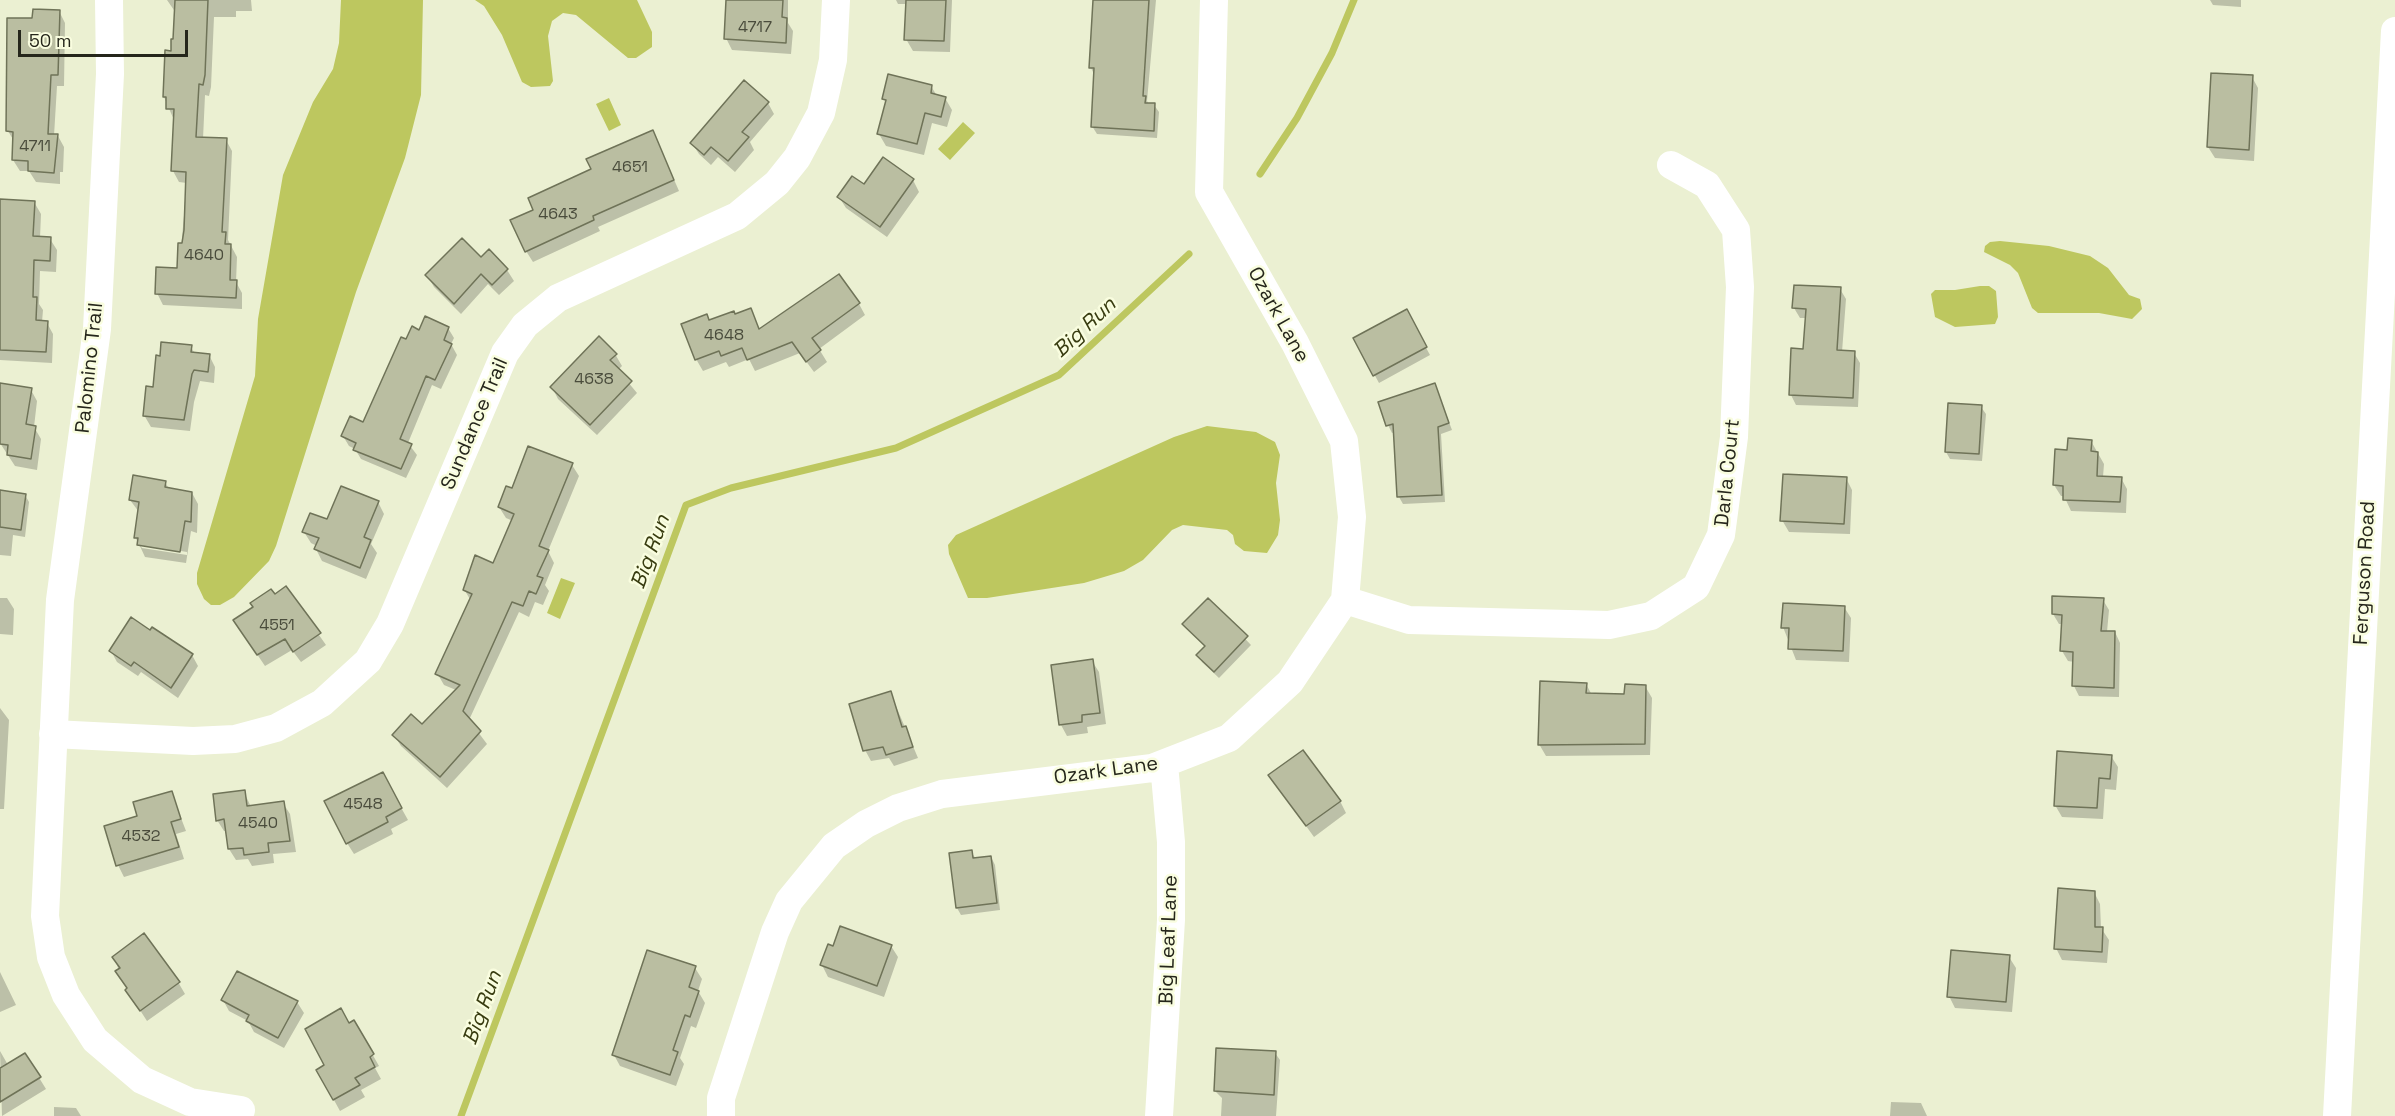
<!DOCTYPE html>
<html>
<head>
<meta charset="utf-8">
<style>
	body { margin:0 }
	#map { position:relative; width:2395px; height:1116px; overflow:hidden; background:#ebf0d2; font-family:"Space Grotesk",sans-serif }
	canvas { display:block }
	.scale { position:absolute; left:18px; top:30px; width:170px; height:27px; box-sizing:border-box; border:3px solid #25261b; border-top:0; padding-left:8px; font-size:18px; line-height:21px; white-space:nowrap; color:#25261b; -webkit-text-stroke:4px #f9fddf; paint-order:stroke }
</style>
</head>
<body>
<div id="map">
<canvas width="2395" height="1116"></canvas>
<div class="scale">50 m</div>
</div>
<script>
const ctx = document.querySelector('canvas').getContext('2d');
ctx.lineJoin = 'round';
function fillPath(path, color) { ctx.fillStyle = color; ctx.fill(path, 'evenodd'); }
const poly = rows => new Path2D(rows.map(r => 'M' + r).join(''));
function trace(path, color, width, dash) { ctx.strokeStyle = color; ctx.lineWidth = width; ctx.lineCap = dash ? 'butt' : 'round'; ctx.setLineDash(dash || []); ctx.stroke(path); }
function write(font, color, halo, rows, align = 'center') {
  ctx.font = font + ' "Space Grotesk",sans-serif'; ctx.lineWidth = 5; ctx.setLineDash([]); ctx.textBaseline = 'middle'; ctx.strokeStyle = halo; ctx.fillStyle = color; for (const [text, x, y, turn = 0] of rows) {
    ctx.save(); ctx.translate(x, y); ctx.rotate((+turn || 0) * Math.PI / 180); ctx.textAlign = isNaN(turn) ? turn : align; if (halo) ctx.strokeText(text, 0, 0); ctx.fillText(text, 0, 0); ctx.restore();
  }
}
const water = poly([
	[341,0,423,0,421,95,405,158,356,292,276,546,269,561,234,597,220,605,211,605,204,599,197,584,197,573,255,376,258,319,283,175,313,102,333,69,339,43],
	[475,0,637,0,652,32,652,47,636,58,628,58,576,15,563,13,552,21,548,36,553,81,550,86,531,87,522,82,502,35,484,6],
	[609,98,621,125,609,131,596,104],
	[963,122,975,133,950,160,938,149],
	[2000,241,2049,246,2090,256,2108,268,2129,295,2140,299,2142,309,2132,319,2099,313,2038,313,2032,308,2018,273,2010,265,1984,252,1985,246,1990,242],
	[1980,286,1989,286,1996,291,1998,317,1995,324,1955,327,1935,317,1931,294,1935,290,1955,290],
	[1207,426,1256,432,1275,442,1280,455,1276,483,1280,520,1278,535,1267,553,1244,551,1235,544,1233,535,1227,530,1183,525,1172,530,1143,560,1124,571,1084,583,987,598,968,598,949,554,948,545,956,535,1174,437],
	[561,578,575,583,560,619,547,613]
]);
const shadow = poly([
	[167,0,251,0,252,11,236,11,236,17,214,17,211,87,209,96,205,95,203,139,226,140,232,151,228,240,237,257,236,282,242,293,242,309,163,305,157,293,179,270,187,183,179,182,173,171,174,120,164,97,175,41,176,13],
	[727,0,788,0,788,23,793,31,791,54,732,50,726,38],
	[896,0,952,0,950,52,913,51,906,39,908,4,898,4],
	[1093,0,1156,0,1147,101,1149,104,1154,105,1159,112,1157,138,1097,134,1092,126,1095,76,1091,68],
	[2210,0,2241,0,2241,7,2213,5],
	[59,11,65,23,64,86,57,86,54,136,58,136,64,147,63,172,60,172,60,184,36,182,29,171,20,171,13,160,14,141,8,131,34,20],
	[2252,77,2258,88,2254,161,2215,158,2208,147],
	[931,86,937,96,945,98,952,110,947,127,932,123,924,155,886,146,879,134,887,104,883,98],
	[768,103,774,114,750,142,754,150,735,172,718,157,711,165,699,154,692,143],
	[658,143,679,191,598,227,600,231,533,262,526,251],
	[913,180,919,192,887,237,846,208,839,197,864,186],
	[0,200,34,202,41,214,40,238,50,239,57,250,56,272,40,271,39,304,43,310,42,322,47,323,53,334,52,363,0,360],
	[481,259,507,270,514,281,499,295,488,284,461,314,434,287,427,275],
	[1840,289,1846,299,1842,352,1854,353,1860,363,1858,407,1796,405,1791,395,1805,350,1807,318,1800,318,1794,308],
	[859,304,865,315,819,349,827,362,814,372,800,353,755,371,749,359,729,367,726,362,703,371,696,359,709,322,750,310,760,330],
	[1406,311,1430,355,1379,383,1355,339],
	[448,328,454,338,451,344,457,355,441,389,432,385,408,443,417,455,406,478,361,459,355,449,349,446,343,436,364,424,407,341,420,332],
	[191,347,195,354,209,355,215,367,214,383,200,381,194,402,190,431,151,427,144,415,154,389],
	[615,354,622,366,618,370,637,393,597,435,558,399,552,387],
	[0,385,31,390,37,401,34,427,41,439,37,470,15,466,0,443],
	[1435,385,1452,430,1441,434,1445,502,1403,504,1399,497,1395,432,1392,433,1388,425],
	[1981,407,1986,414,1982,461,1950,459,1946,452],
	[2091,441,2104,464,2103,477,2121,478,2127,489,2126,513,2071,511,2064,496,2061,496,2054,485,2068,452],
	[572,465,579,476,548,551,554,563,545,585,549,591,543,605,535,602,529,617,519,612,469,720,487,744,447,788,401,746,394,735,423,726,456,690,444,685,437,673,471,601,464,589,494,564,513,521,506,518,499,507,513,490],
	[1846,478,1852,490,1850,534,1789,532,1782,520],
	[165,482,169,489,192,493,198,504,197,533,191,531,186,563,145,557,139,544,142,548,187,555,187,552,139,544,135,537,139,512,130,500],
	[0,492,25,495,29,502,25,537,13,535,11,556,0,555],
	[378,502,384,514,371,544,377,553,366,579,322,561,316,549,317,546,311,543,304,532],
	[286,588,326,645,301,662,292,650,265,666,242,632,274,596],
	[0,598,7,598,14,609,13,635,0,634],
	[1208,600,1251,645,1219,678,1202,662,1198,655,1205,647,1184,624],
	[2103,600,2109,610,2107,632,2115,632,2120,643,2119,697,2079,696,2074,686,2074,662,2068,661,2062,651,2063,624,2059,624,2053,614],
	[1844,607,1851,618,1849,662,1796,660,1783,627],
	[150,632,192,655,198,666,178,698,141,672,138,676,117,662,111,651],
	[1092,661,1099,672,1106,724,1087,727,1088,733,1067,736,1061,725],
	[1586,684,1592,695,1626,695,1645,686,1652,698,1650,755,1546,756,1539,744],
	[890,692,918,758,894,766,889,758,871,761,865,750],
	[0,708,9,720,4,809,0,809],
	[2111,756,2118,767,2116,790,2105,789,2103,819,2062,817,2055,805],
	[1270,776,1340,801,1346,813,1314,837],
	[389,786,408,820,391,829,393,834,354,854,347,843],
	[171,792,186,831,176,834,184,859,124,877,118,865,139,816],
	[244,792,251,807,283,803,290,814,296,852,273,854,274,863,252,866,248,859,236,860,229,849,227,831,224,831,217,820],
	[971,852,976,859,991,857,995,865,1000,910,961,915,957,908],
	[2094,892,2100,904,2101,928,2109,940,2107,963,2062,960,2056,948],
	[891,946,898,957,884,997,828,977,822,965,834,948],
	[2009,957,2016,968,2012,1012,1955,1008,1949,996],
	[114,958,178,982,185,994,147,1021,127,990],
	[695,968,702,979,698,991,705,1003,696,1028,691,1026,680,1058,684,1064,676,1086,620,1066,614,1055],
	[0,972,16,1005,0,1012],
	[223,1000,297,1002,304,1013,284,1048,254,1032,248,1021,229,1011],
	[354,1022,379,1066,375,1068,381,1079,361,1090,365,1097,340,1111,318,1071,326,1066,349,1025],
	[0,1051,8,1065,25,1055,46,1089,2,1116],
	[1275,1053,1280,1060,1276,1116,1221,1116,1222,1098,1215,1091],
	[1891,1102,1921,1103,1927,1116,1890,1116],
	[54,1107,76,1108,81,1116,54,1116]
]);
const stream = poly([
	[1260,174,1297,118,1332,53,1354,0],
	[461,1116,686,505,731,488,896,448,1059,375,1189,254]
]);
const building = poly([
	[175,0,208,0,205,75,203,85,199,84,196,137,227,138,222,232,226,232,225,244,231,244,230,280,237,280,236,298,155,294,156,267,177,268,178,243,182,243,184,230,186,172,171,171,174,109,166,109,166,97,163,97,165,50,171,51,171,39,173,39,175,0],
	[726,0,783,0,782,17,787,18,786,43,724,39,726,0],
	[906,0,946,0,944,41,904,40,906,0],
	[1093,0,1149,0,1143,96,1146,96,1145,103,1155,103,1154,131,1091,127,1094,68,1089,68,1093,0],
	[33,9,60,10,58,75,51,75,48,134,58,134,54,173,28,171,28,161,12,160,13,132,6,131,7,18,32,18,33,9],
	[2211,73,2253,75,2249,150,2207,147,2211,73],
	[888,74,932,85,931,93,946,97,941,117,925,113,917,144,877,134,886,100,882,99,888,74],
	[744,80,769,102,742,132,749,137,728,161,711,147,704,155,690,143,744,80],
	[653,130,674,180,593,216,594,220,525,252,510,220,533,210,528,198,591,169,586,159,653,130],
	[883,157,914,179,880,227,837,197,852,176,864,184,883,157],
	[0,199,35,201,33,236,51,237,50,261,34,260,33,297,37,297,36,320,48,321,46,352,0,350,0,199],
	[462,238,481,257,489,249,508,269,492,285,481,274,454,304,425,275,462,238],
	[839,274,860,303,812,338,821,350,806,362,792,342,747,360,742,348,721,356,719,351,695,360,681,324,707,314,709,320,734,311,735,314,751,308,759,329,839,274],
	[1794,285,1841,287,1837,350,1855,351,1853,398,1789,395,1791,348,1803,349,1806,309,1792,308,1794,285],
	[1407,309,1427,347,1373,376,1353,338,1407,309],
	[425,316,449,327,444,340,452,344,435,380,426,376,400,439,412,444,401,469,353,450,356,443,341,436,350,416,363,422,401,337,406,339,412,326,419,330,425,316],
	[599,336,617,354,610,360,632,381,590,425,550,387,599,336],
	[161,342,192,345,191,352,210,354,208,372,194,370,192,374,184,420,143,416,146,386,153,387,156,355,160,356,161,342],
	[0,383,32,388,26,424,36,426,31,459,7,455,8,445,0,444,0,383],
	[1435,383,1449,423,1438,427,1442,495,1397,497,1393,424,1386,426,1378,402,1435,383],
	[1948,403,1982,405,1979,454,1945,452,1948,403],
	[2068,438,2092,440,2091,451,2098,452,2097,476,2122,477,2120,502,2063,500,2063,486,2053,485,2055,449,2067,450,2068,438],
	[528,446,573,463,539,546,549,550,537,576,543,578,536,594,529,591,523,606,512,602,463,711,481,731,440,777,392,735,411,714,422,724,460,685,435,674,472,594,463,590,475,555,493,563,514,514,498,507,506,486,512,488,528,446],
	[1783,474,1847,477,1844,524,1780,521,1783,474],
	[133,475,166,481,165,487,192,492,191,522,185,521,180,552,137,545,138,538,134,538,139,502,129,500,133,475],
	[341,486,379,501,364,537,371,540,360,568,314,549,319,538,302,532,310,513,327,519,341,486],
	[0,490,26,494,21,530,0,527,0,490],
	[286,586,321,633,293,652,285,639,257,655,233,620,253,607,250,603,271,589,275,594,286,586],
	[2052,596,2104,598,2101,631,2115,631,2114,688,2072,686,2073,652,2060,651,2062,615,2052,614,2052,596],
	[1208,598,1248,636,1214,672,1196,655,1205,646,1182,624,1208,598],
	[1783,603,1845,606,1843,651,1788,649,1789,628,1781,628,1783,603],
	[131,617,150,630,152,627,193,654,171,688,134,662,131,666,109,651,131,617],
	[1093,659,1100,713,1082,715,1082,722,1059,725,1051,665,1093,659],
	[1540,681,1587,683,1586,693,1624,694,1625,684,1646,685,1645,744,1538,745,1540,681],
	[891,691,902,727,906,726,913,747,886,755,883,747,863,751,849,704,891,691],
	[1303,750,1341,801,1306,826,1268,775,1303,750],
	[2057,751,2112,755,2110,779,2099,778,2097,808,2054,806,2057,751],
	[383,772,402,808,386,817,388,822,346,844,324,801,383,772],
	[245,790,247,806,284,801,290,841,268,843,269,852,244,855,243,848,228,849,224,819,216,821,213,794,245,790],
	[172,791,181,819,171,822,179,847,116,866,104,826,137,816,133,802,172,791],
	[972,850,973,858,991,856,997,903,956,908,949,853,972,850],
	[2058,888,2095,891,2095,927,2103,927,2102,952,2054,949,2058,888],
	[840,926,892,945,877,986,820,965,828,944,833,946,840,926],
	[144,933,180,982,140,1011,125,990,127,988,115,971,120,968,112,957,144,933],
	[647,950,696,966,689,987,699,991,690,1017,685,1015,673,1050,678,1052,670,1075,612,1055,647,950],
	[1951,950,2010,955,2006,1002,1947,997,1951,950],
	[237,971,298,1001,278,1038,246,1021,249,1015,221,1000,237,971],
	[341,1008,349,1023,354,1020,374,1054,370,1057,375,1067,355,1078,360,1085,333,1100,316,1070,324,1065,305,1029,341,1008],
	[1216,1048,1276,1051,1274,1095,1214,1091,1216,1048],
	[25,1053,41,1077,0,1102,0,1068,25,1053]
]);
const minor = poly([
	[109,0,110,74,97,329,60,600,45,916,51,957,66,995,95,1040,142,1080,190,1102,241,1110],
	[1345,600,1409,620,1609,625,1651,616,1696,587,1721,535,1734,437,1740,287,1736,230,1707,185,1671,165],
	[53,734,193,741,235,739,276,728,322,703,368,661,390,624,505,353,525,325,558,298,737,216,777,183,797,158,821,113,833,60,836,0],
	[721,1116,721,1098,775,932,789,901,834,846,866,824,898,808,942,794,1152,768,1229,738,1290,682,1345,600,1352,517,1344,441,1295,343,1209,192,1214,0],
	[1159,1116,1171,920,1171,842,1164,764],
	[2337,1116,2395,31]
]);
const numberNames = [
	["4717",755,28],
	["4711",35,147],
	["4651",630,168],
	["4643",558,215],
	["4640",204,256],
	["4648",724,336],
	["4638",594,380],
	["4551",277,626],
	["4548",363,805],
	["4540",258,824],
	["4532",141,837]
];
const streetNames = [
	["Ozark Lane",1278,315,61],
	["Palomino Trail",90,368,-84],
	["Sundance Trail",475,424,-67],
	["Darla Court",1728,473,-84],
	["Ferguson Road",2365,573,-87],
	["Ozark Lane",1106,771,-8],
	["Big Leaf Lane",1169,940,-88]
];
const waterNames = [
	["Big Run",1085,328,-43],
	["Big Run",651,552,-70],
	["Big Run",483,1008,-70]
];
fillPath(water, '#bdc75f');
fillPath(shadow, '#0003');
trace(stream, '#bdc75f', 7);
fillPath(building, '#babea1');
trace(building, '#6f7358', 1.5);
trace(minor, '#fff', 28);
write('16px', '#4a4c3c', null, numberNames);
write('20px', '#25261b', '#f9fddf', streetNames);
write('italic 21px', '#383c10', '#f9fddf', waterNames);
</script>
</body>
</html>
